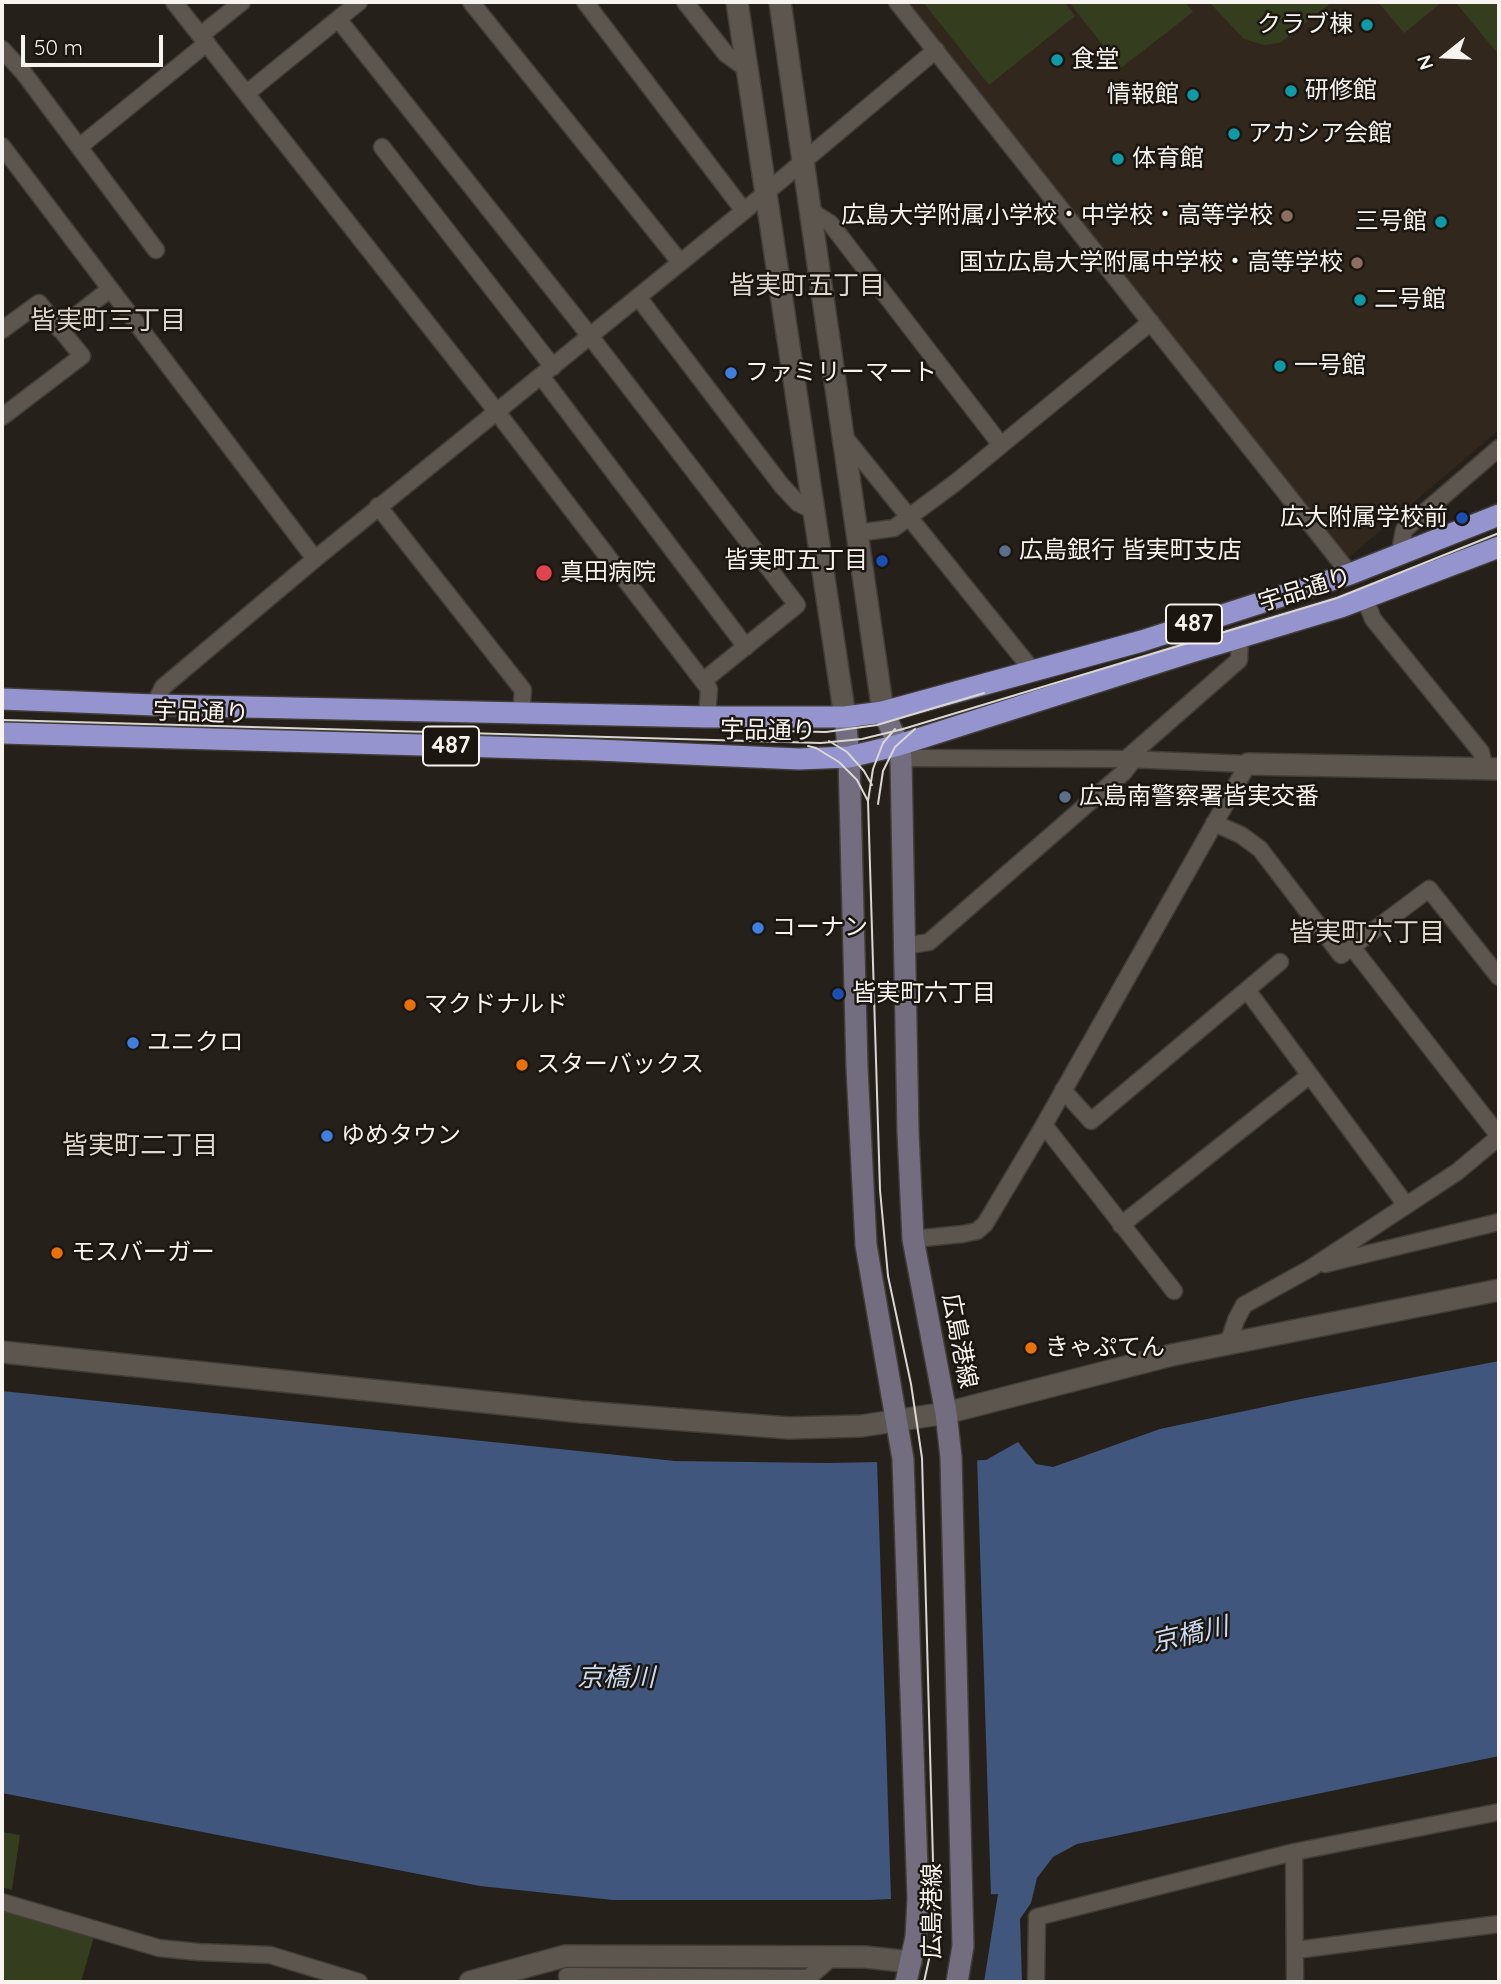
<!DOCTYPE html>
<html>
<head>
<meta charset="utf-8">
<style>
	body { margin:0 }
	#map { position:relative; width:1501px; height:1984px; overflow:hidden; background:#252019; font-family:Quicksand,sans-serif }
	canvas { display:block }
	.frame { position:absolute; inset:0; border:4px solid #f7f4ef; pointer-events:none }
	.north { position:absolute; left:1410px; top:21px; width:70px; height:70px; -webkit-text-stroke:5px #1c1610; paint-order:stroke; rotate:252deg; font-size:19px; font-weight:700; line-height:28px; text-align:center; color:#f7f4ef }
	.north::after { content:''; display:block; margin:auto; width:24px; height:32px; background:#f7f4ef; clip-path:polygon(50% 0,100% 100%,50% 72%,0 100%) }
	.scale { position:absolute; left:21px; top:35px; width:142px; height:32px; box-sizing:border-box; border:4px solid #f7f4ef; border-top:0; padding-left:9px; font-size:21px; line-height:24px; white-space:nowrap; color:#f7f4ef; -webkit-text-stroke:5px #1c1610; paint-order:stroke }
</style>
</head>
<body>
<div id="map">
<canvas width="1501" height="1984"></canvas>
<div class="frame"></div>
<div class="north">N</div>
<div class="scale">50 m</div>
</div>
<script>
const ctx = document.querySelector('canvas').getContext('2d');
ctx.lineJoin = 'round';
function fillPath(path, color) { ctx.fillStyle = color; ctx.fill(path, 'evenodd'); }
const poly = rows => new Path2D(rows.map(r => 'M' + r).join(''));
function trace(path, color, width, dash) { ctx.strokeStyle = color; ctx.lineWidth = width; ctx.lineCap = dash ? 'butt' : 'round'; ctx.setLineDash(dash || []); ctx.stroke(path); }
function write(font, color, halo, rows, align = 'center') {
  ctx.font = font + ' Quicksand,"Noto Sans JP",sans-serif'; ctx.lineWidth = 5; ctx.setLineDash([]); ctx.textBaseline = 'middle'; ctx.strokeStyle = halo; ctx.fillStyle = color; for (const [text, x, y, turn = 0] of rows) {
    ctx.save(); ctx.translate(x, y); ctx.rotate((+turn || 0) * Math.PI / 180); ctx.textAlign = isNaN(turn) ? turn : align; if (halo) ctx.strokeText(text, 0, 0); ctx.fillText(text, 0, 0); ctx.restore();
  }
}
const built = poly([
	[907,2,1499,2,1499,430,1346,560]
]);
const green = poly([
	[923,2,1064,2,1075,16,989,85],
	[1069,2,1185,2,1193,12,1121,68],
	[1209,2,1332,2,1280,43,1264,45,1244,39],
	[1378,2,1442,2,1404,33],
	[1460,2,1499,2,1499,55,1457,4],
	[2,1832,20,1835,12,1890,2,1887],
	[2,1910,94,1937,81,1982,2,1982]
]);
const water = poly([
	[1499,1361,1499,1756,1077,1844,1053,1857,1037,1878,1031,1903,1020,1919,1022,1982,984,1982,998,1894,869,1900,613,1900,480,1886,2,1793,2,1391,675,1461,827,1463,986,1460,1018,1442,1036,1464,1053,1467,1160,1429,1301,1399]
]);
const pier = poly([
	[977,1456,991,1897,891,1900,877,1459]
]);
const minor = poly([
	[174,2,497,412,709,689,707,717],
	[471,2,680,262],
	[585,2,744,211],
	[685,2,726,54,748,70],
	[897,2,1350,574],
	[338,19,590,336,797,605,703,681],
	[201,35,242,2],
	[2,49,23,72,156,250],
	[247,93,359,2],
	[2,146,315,559],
	[79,147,207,43],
	[382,147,553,367],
	[809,210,830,223,1001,445],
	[638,297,782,486,798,503,814,511],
	[59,329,110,289],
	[2,330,39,303,82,356,2,417],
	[541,376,746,647],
	[842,434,1033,671],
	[378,506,523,690,521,713],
	[857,533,894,528,909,517,955,483,1151,322],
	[1399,557,1404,530,1499,448],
	[1365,599,1373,619,1481,752,1485,769],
	[154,705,163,687,315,559,744,211,936,50],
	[901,758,1126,759,1248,764,1044,1125,985,1224,977,1231,963,1234,913,1239],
	[1126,759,1239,660,1240,637],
	[1214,823,1241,835,1260,849,1341,955,1429,889,1499,977],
	[905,946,929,942,1124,772,1134,759],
	[1352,947,1499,1136],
	[1247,990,1406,1205],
	[1063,1090,1091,1121,1280,962],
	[1044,1125,1174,1291],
	[1121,1225,1310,1075],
	[1325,1264,1499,1222],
	[1228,1344,1236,1320,1244,1305,1311,1268,1457,1172,1499,1137],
	[1294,1852,1295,1982],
	[2,1902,159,1948,198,1952,270,1955,359,1982],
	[1296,1950,1499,1924],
	[567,1976,808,1978,832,1957],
	[1036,1982,1037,1917,1294,1852,1499,1812]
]);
const tertiary = poly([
	[737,2,845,717],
	[780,2,883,712],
	[1248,764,1499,769],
	[2,1352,582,1412,789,1428,861,1426,946,1413,1172,1355,1499,1290],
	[470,1982,565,1956,865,1957,911,1962]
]);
const secondary = poly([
	[883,712,899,745,901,758,908,1132,913,1239,946,1413,951,1457,963,1946,957,1982],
	[845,717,849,757,857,1068,866,1245,903,1459,918,1899,916,1937,906,1982]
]);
const trunk = poly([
	[2,699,154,705,707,717,845,717,883,712,1142,641,1350,574,1499,515],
	[2,733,597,750,799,759,849,757,899,745,1191,652,1341,607,1499,547]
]);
const tram = poly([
	[2,720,821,743,862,739,903,729,1337,598,1499,533],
	[895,729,883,743,873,769,868,801,880,1190,888,1276,911,1384,922,1458,934,1898,935,1932,924,1982],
	[779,731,826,732,877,725,984,693],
	[829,741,847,752,864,771,872,785],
	[808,746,816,748,839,762,857,780,868,801],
	[878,804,883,771,895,747,915,729]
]);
const markers = [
	[1367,25,7,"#0f9aa8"],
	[1057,60,7,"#0f9aa8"],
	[1291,91,7,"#0f9aa8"],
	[1193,95,7,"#0f9aa8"],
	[1234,134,7,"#0f9aa8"],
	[1118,159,7,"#0f9aa8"],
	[1287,216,7,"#8d6e63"],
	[1441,222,7,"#0f9aa8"],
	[1357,263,7,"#8d6e63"],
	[1360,300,7,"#0f9aa8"],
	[1280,366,7,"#0f9aa8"],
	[731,373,7,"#3f7fe0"],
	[1462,518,7,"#1a4fb4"],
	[1005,551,7,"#5c6f8a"],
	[882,561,7,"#1a4fb4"],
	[544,573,9,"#e0444e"],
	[1065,797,7,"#5c6f8a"],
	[758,928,7,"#3f7fe0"],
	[838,994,7,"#1a4fb4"],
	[410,1005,7,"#e8710a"],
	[133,1043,7,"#3f7fe0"],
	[522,1065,7,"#e8710a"],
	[327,1136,7,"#3f7fe0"],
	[57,1253,7,"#e8710a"],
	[1031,1348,7,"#e8710a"]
];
const shields = [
	[1194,624,56],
	[451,746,56]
];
const shieldNames = [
	["487",1194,624],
	["487",451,746]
];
const poiNames = [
	["クラブ棟",1353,25,"right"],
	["食堂",1071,60],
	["研修館",1305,91],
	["情報館",1179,95,"right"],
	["アカシア会館",1248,134],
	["体育館",1132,159],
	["広島大学附属小学校・中学校・高等学校",1273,216,"right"],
	["三号館",1427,222,"right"],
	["国立広島大学附属中学校・高等学校",1343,263,"right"],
	["二号館",1374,300],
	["一号館",1294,366],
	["ファミリーマート",745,373],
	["広大附属学校前",1448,518,"right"],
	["広島銀行 皆実町支店",1019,551],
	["皆実町五丁目",868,561,"right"],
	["真田病院",560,573],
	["広島南警察署皆実交番",1079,797],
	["コーナン",772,928],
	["皆実町六丁目",852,994],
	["マクドナルド",424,1005],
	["ユニクロ",147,1043],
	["スターバックス",536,1065],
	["ゆめタウン",341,1136],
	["モスバーガー",71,1253],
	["きゃぷてん",1045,1348]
];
const streetNames = [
	["宇品通り",1305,590,-17],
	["宇品通り",201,713,2],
	["宇品通り",768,731,1],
	["広島港線",959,1341,79],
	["広島港線",933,1911,-90]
];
const neighbourhoodNames = [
	["皆実町五丁目",807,286],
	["皆実町三丁目",108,321],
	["皆実町六丁目",1367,933],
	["皆実町二丁目",140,1146]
];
const waterNames = [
	["京橋川",1190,1635,-13],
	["京橋川",616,1678]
];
fillPath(built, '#31271c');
fillPath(green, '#353d1f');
fillPath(water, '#40567c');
fillPath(pier, '#252019');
trace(minor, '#413d38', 19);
trace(tertiary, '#413d38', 24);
trace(secondary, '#413d38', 24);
trace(trunk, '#413d38', 24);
trace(minor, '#5d564f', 16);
trace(tertiary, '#5d564f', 21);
trace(secondary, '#726d7f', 21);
trace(trunk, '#9594cf', 21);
trace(tram, '#dad7d2', 2);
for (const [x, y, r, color] of markers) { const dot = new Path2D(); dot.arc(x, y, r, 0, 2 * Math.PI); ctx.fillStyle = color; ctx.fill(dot); trace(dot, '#1c1610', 2.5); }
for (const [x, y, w] of shields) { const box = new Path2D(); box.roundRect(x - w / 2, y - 19.5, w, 39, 5); ctx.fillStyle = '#1c1610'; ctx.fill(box); trace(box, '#f7f4ef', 2); }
write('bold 23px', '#f7f4ef', null, shieldNames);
write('24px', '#f7f4ef', '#1c1610', poiNames, 'left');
write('24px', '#f7f4ef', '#1c1610', streetNames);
write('26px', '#dfd8cf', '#1c1610', neighbourhoodNames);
write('italic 26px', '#cadaf3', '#1c1610', waterNames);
</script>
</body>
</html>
